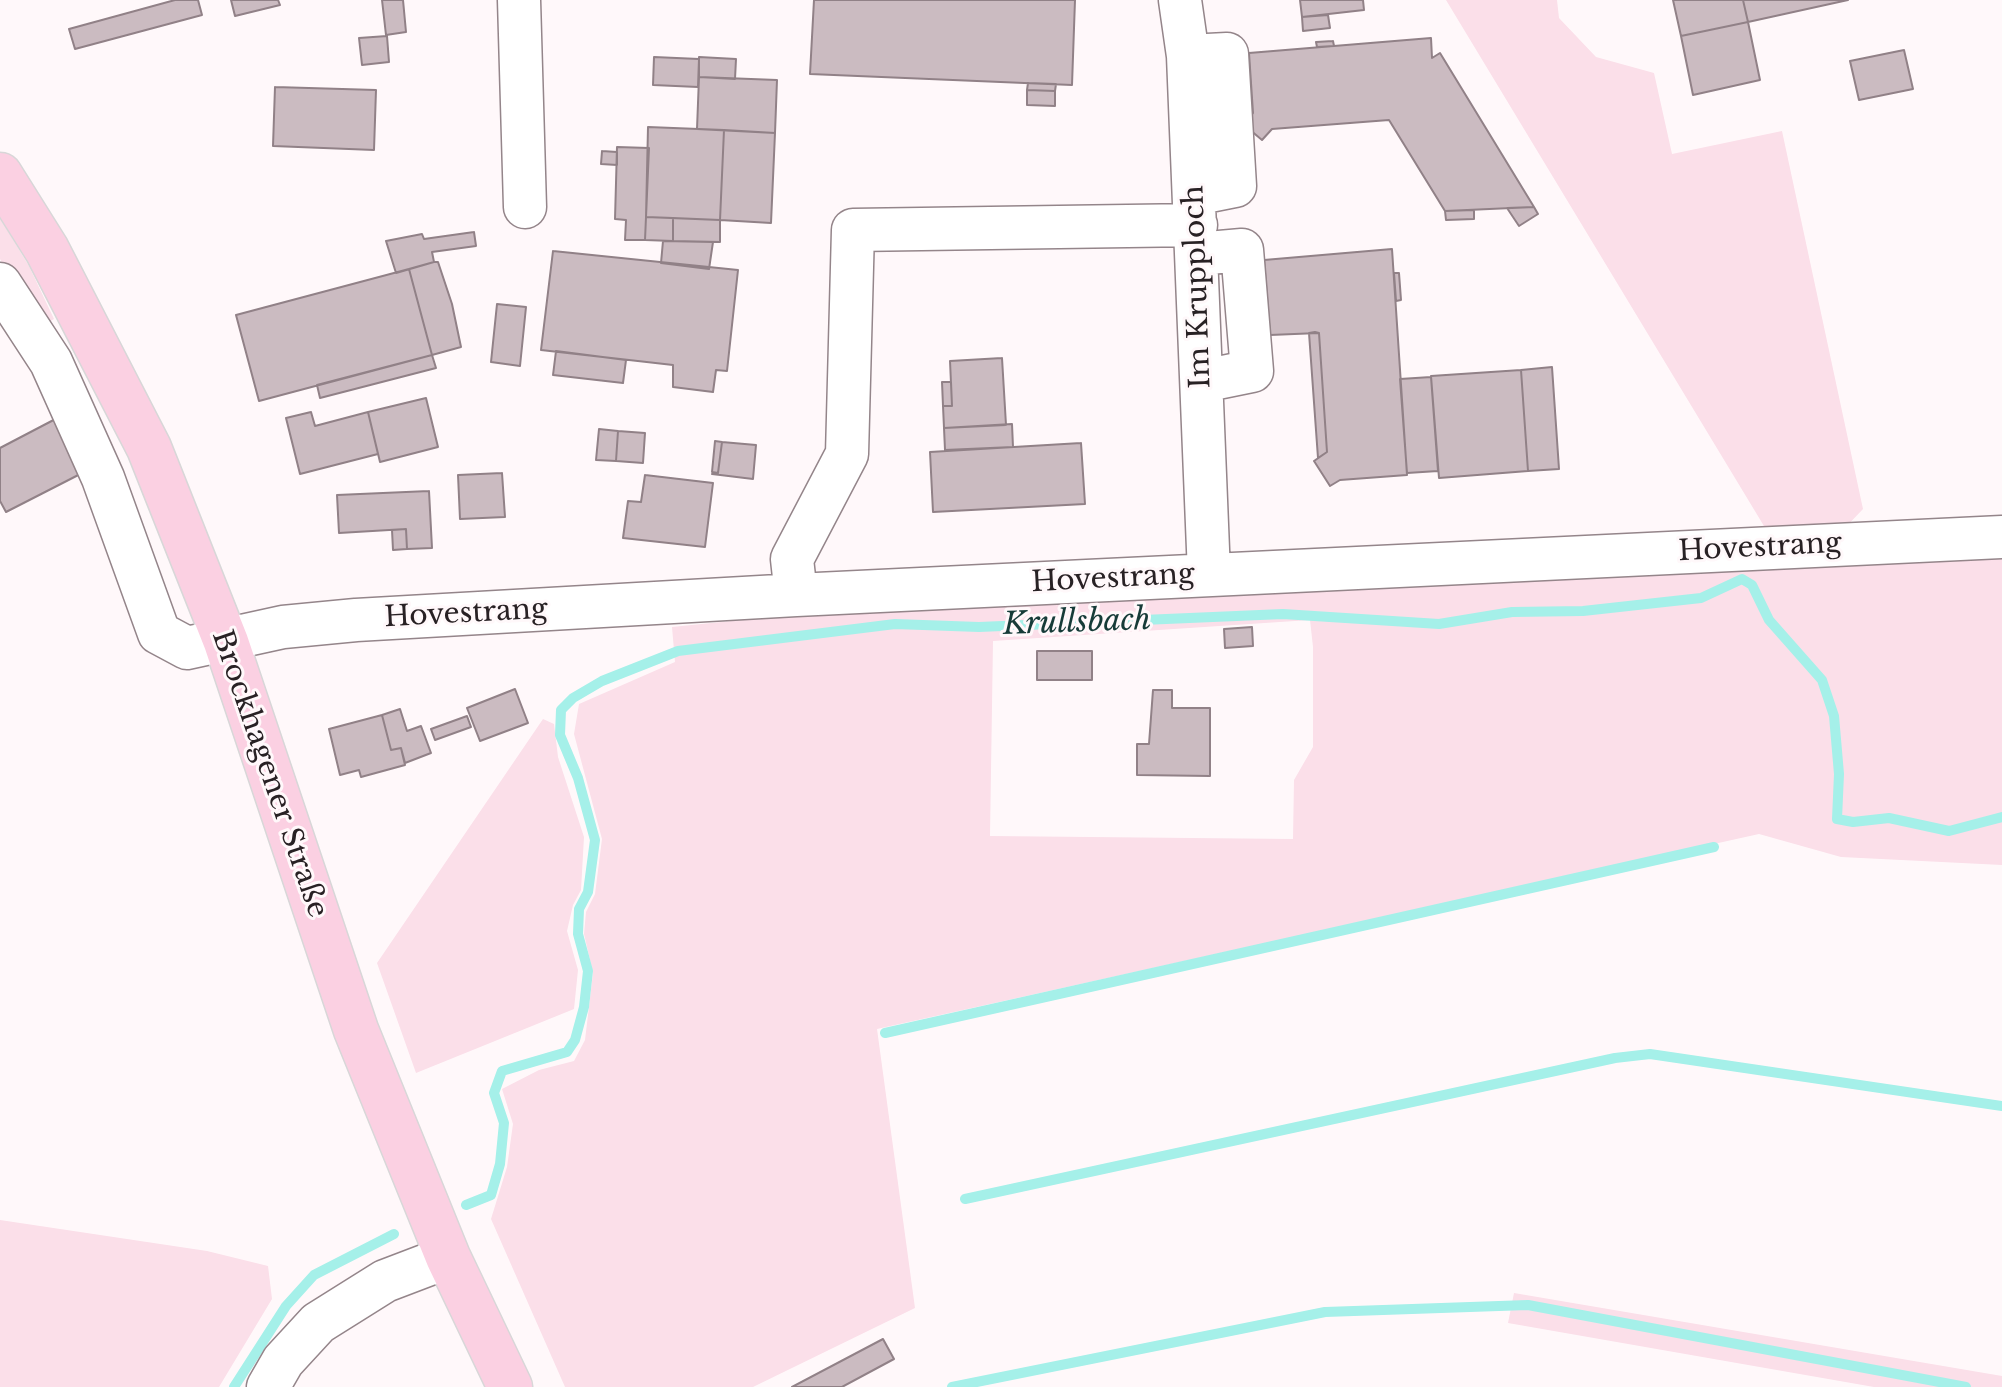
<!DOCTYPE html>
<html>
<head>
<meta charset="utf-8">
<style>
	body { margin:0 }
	canvas { display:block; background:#fff8fa }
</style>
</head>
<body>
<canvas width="2002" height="1387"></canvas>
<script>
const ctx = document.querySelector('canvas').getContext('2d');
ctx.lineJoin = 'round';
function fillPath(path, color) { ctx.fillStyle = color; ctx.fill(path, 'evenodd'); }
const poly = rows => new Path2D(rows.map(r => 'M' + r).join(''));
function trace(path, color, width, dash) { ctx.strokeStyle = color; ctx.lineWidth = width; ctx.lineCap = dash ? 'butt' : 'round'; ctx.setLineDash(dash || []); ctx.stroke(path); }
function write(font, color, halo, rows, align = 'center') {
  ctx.font = font + ' "Libre Baskerville",serif'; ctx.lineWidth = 6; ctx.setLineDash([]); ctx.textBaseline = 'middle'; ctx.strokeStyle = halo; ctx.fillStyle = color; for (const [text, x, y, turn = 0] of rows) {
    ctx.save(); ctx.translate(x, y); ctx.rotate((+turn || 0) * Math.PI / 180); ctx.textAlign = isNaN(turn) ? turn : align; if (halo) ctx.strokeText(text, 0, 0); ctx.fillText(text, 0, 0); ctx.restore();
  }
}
const green = poly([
	[1446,0,1557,0,1559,18,1596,57,1654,73,1672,154,1782,131,1863,509,1843,530,1767,531],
	[0,218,29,266,54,319,38,328,0,259],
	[2002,555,2002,865,1841,857,1759,834,877,1029,915,1308,753,1387,565,1387,491,1219,507,1167,513,1124,502,1089,539,1070,574,1061,585,1040,593,973,584,934,586,912,595,894,602,839,574,734,579,704,675,662,672,627,820,612],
	[1310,620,1313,647,1313,747,1294,780,1293,839,990,836,993,641],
	[543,719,554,724,558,757,584,837,581,890,573,905,567,931,578,970,574,1009,416,1073,377,963],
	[0,1220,207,1251,268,1266,272,1299,219,1387,0,1387],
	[1514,1293,2002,1376,2002,1387,1874,1387,1508,1323]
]);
const stream = poly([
	[885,1033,1714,847],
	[965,1199,1615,1058,1650,1054,2002,1106],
	[466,1205,491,1195,500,1164,504,1123,494,1093,502,1071,567,1052,575,1040,584,1007,588,971,578,934,579,909,588,892,595,840,578,778,560,735,561,710,573,698,602,681,678,651,895,624,979,627,1283,614,1439,624,1512,612,1583,611,1701,598,1742,579,1752,585,1769,620,1822,680,1834,716,1839,774,1837,819,1853,822,1889,818,1949,831,2002,817],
	[234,1387,286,1306,314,1275,394,1234],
	[952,1387,1325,1312,1528,1305,1966,1387]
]);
const building = poly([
	[198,0,202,15,75,49,69,29,175,0,198,0],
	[231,0,278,0,280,5,235,16,231,0],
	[382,0,403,0,406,32,386,35,382,0],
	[814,0,1075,0,1072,85,810,74,814,0],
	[1300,0,1363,0,1364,10,1302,17,1300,0],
	[1673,0,1743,0,1748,22,1681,36,1673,0],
	[1743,0,1848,0,1748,22,1743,0],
	[1328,15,1330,28,1303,31,1302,17,1328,15],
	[1748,22,1760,80,1693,95,1681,36,1748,22],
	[387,36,389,62,362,65,359,38,387,36],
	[1431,38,1432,58,1440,53,1534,207,1445,211,1389,120,1272,129,1262,140,1243,124,1253,113,1249,53,1431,38],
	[1333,41,1334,46,1317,47,1316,42,1333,41],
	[1904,50,1913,89,1859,100,1850,61,1904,50],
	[654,57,699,59,698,87,653,85,654,57],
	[699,57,736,59,735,79,699,77,699,57],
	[699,77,777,80,775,133,697,129,699,77],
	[1028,83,1056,84,1055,91,1027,90,1028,83],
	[275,87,376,90,374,150,273,146,275,87],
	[1027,90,1055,91,1055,106,1027,105,1027,90],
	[648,127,724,130,720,220,646,217,648,127],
	[724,130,775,133,771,223,720,220,724,130],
	[617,147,649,148,645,240,625,240,626,220,615,219,617,147],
	[602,151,617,152,617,165,601,164,602,151],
	[1534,207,1538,214,1519,226,1507,208,1534,207],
	[1474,210,1474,219,1446,220,1445,211,1474,210],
	[646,217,673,218,673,241,645,240,646,217],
	[673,218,720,220,720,242,673,241,673,218],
	[474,232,476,246,432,252,434,262,396,273,386,241,422,234,424,239,474,232],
	[663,241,713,242,709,269,661,263,663,241],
	[1392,249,1407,475,1340,480,1330,486,1314,461,1327,452,1319,333,1270,335,1264,260,1392,249],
	[553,251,738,270,727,371,716,370,713,392,673,387,673,365,541,350,553,251],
	[434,262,438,262,452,304,461,347,432,355,409,269,434,262],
	[409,269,432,355,259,401,236,315,409,269],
	[1394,273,1399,273,1401,300,1396,301,1394,273],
	[497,304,526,307,520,366,491,362,497,304],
	[1315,332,1319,333,1327,452,1318,458,1309,333,1315,332],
	[556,351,626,360,623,383,553,375,556,351],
	[432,355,436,368,320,398,317,385,432,355],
	[1002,358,1006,425,944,428,943,406,952,406,950,361,1002,358],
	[1552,367,1559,469,1528,471,1521,370,1552,367],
	[1521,370,1528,471,1439,478,1431,376,1521,370],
	[1431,377,1438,471,1407,473,1400,379,1431,377],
	[942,382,951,382,952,406,943,406,942,382],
	[426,398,438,447,380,462,368,412,426,398],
	[311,412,315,426,368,412,378,454,300,474,286,418,311,412],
	[65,414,92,468,6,512,0,501,0,448,65,414],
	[1012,424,1013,447,945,450,944,428,1012,424],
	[599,429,618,431,616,461,596,460,599,429],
	[618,431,645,433,643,463,616,461,618,431],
	[715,441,722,442,718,473,712,472,715,441],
	[722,442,756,445,753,479,712,474,718,473,722,442],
	[1081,443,1085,504,933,512,930,452,1081,443],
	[502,473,505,517,460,519,458,475,502,473],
	[645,475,713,483,705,547,623,538,628,501,641,502,645,475],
	[429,491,432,548,407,549,406,529,339,533,337,495,429,491],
	[406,529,407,549,393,550,392,530,406,529],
	[1252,627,1253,646,1225,648,1224,629,1252,627],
	[1037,651,1092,651,1092,680,1037,680,1037,651],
	[515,689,528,723,480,741,467,708,515,689],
	[1153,690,1172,690,1172,708,1210,708,1210,776,1137,775,1137,744,1149,744,1153,690],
	[400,709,407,731,421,726,431,753,405,763,401,748,391,750,382,715,400,709],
	[382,715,391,750,401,748,405,765,361,777,359,770,340,775,329,729,382,715],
	[467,716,471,727,435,740,431,729,467,716],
	[883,1339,894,1359,842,1387,792,1387,883,1339]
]);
const minor = poly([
	[519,0,525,207],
	[1180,0,1188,56,1209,574],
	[1188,56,1227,54,1235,186,1195,194],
	[1197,254,1242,250,1252,371,1203,381],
	[0,284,51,362,103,478,159,633,187,648,283,627,356,620,796,595,2002,537],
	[796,595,792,559,847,454,853,230,1196,225],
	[268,1387,283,1361,318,1323,385,1281,448,1257]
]);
const major = poly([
	[0,175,47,250,149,448,226,642,356,1030,448,1257,510,1387]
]);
const streetNames = [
	["Im Krupploch",1198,287,-92],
	["Hovestrang",1760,548,-3],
	["Hovestrang",1113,579,-3],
	["Hovestrang",466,614,-3],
	["Brockhagener Straße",269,774,71]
];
const waterNames = [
	["Krullsbach",1077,623,-2]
];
fillPath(green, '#fbdfe9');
trace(stream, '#a5f0e9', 10);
fillPath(building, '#cbbbc1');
trace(building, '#918187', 2);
trace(minor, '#94858a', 45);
trace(major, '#d8d7d8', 47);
trace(minor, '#fff', 42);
trace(major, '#fbd0e2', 44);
write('28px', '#282124', '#fff8fa', streetNames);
write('italic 30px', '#163b38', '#fff8fa', waterNames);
</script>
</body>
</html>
